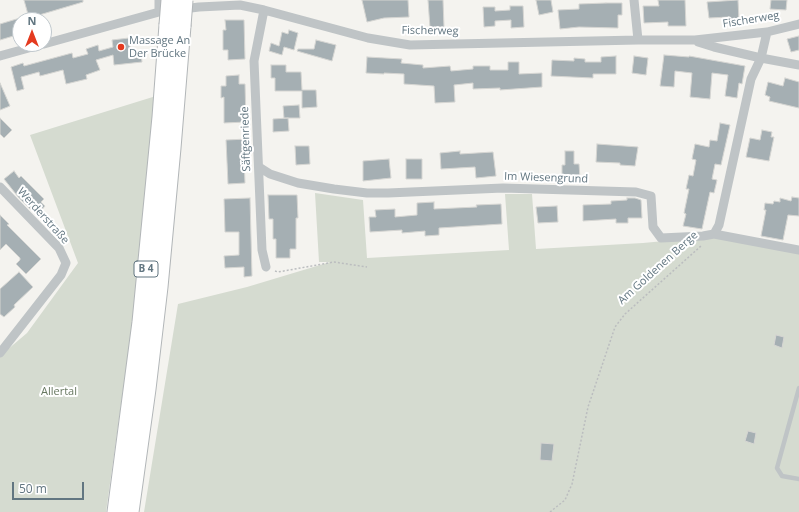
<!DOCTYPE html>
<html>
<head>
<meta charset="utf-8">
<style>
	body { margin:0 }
	#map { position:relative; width:799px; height:512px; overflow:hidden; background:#f4f3ef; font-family:"Open Sans",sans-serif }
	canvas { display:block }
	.north { position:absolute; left:12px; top:12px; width:40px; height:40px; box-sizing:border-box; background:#fff; border:1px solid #c0c8cd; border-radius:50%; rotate:0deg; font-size:11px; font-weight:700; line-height:16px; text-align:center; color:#627681 }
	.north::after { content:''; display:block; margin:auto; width:14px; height:18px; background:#e43a1f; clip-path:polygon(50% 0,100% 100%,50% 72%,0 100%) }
	.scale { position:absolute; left:12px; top:482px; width:72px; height:18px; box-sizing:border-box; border:2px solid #627681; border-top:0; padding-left:5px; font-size:12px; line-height:14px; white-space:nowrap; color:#627681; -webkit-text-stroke:3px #fff; paint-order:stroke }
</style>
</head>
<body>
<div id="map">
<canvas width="799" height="512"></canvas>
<div class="north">N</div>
<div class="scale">50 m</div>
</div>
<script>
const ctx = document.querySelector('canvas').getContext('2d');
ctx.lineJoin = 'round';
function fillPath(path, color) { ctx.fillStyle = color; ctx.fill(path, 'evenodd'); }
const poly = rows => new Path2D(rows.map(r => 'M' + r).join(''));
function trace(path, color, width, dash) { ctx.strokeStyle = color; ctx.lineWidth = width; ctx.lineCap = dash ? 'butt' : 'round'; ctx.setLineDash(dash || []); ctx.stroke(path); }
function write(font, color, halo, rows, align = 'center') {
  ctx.font = font + ' "Open Sans",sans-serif'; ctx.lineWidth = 4; ctx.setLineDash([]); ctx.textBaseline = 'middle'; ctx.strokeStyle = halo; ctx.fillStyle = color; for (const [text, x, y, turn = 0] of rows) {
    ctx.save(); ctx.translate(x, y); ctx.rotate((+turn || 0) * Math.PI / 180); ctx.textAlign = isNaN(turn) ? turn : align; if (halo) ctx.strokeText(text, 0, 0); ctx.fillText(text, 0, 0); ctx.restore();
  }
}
const green = poly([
	[156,96,137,290,106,512,0,512,0,356,27,333,78,263,30,135],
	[315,193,363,200,367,258,509,250,505,194,532,194,536,249,643,243,718,236,799,251,799,512,144,512,178,304,247,287,330,262,319,262]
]);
const building = poly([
	[24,0,83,0,83,2,29,18,24,0],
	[362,0,408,0,409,17,384,18,367,22,362,0],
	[428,0,443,0,444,27,430,28,428,0],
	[536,0,551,0,553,12,539,15,536,0],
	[658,0,685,0,686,26,668,26,668,22,644,23,643,6,659,6,658,0],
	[738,0,739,21,729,23,729,17,709,18,707,2,738,0],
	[771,0,787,0,786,10,770,9,771,0],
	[606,3,622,3,622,15,618,15,618,28,579,27,560,29,558,10,579,9,579,4,606,3],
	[510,6,523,6,524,27,511,28,511,20,495,21,495,26,484,27,483,7,495,7,495,11,510,10,510,6],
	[20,18,20,34,0,40,0,24,20,18],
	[225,20,244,20,245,59,228,60,228,50,223,50,223,30,226,30,225,20],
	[289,30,298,33,294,50,284,47,282,55,269,51,271,43,279,46,282,32,288,34,289,30],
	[799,36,799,50,791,52,787,39,799,36],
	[129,38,131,55,141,54,142,62,114,65,113,55,96,60,100,70,86,75,87,79,66,84,63,70,40,76,39,72,21,77,24,89,17,91,11,67,23,63,24,66,72,53,73,58,88,54,86,49,98,45,99,51,113,47,112,40,129,38],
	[316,40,336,45,332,61,297,51,298,49,314,49,316,40],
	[664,55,689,57,689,56,745,66,742,84,739,83,737,98,725,96,728,75,712,73,710,99,690,97,692,73,675,71,674,87,660,86,664,55],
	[616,56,616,74,593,74,593,78,551,76,552,60,574,61,574,58,585,59,585,62,601,62,601,57,616,56],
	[634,56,648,58,646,75,632,73,634,56],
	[367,57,402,59,401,63,423,65,423,68,450,66,451,71,473,69,473,66,490,66,490,70,508,70,508,62,519,62,519,74,542,73,542,87,500,90,500,88,473,89,473,83,454,85,455,102,435,103,434,86,404,84,404,74,384,73,384,74,366,73,367,57],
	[271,65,286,65,286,72,301,72,302,90,316,90,317,107,302,108,302,91,275,91,275,78,271,78,271,65],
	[239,75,239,84,245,84,246,122,224,123,224,97,221,98,221,86,226,86,226,76,239,75],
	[785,78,799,82,799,108,769,101,770,97,765,95,768,82,783,86,785,78],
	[0,83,10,106,0,110,0,83],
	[299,105,300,118,284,118,283,106,299,105],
	[0,118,12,130,4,138,0,134,0,118],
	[288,118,289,131,273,132,273,119,288,118],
	[720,123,730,125,721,165,715,164,712,179,717,180,714,193,710,192,702,229,683,226,686,214,684,213,689,189,686,189,689,175,693,176,696,160,692,159,695,144,709,147,710,140,717,141,720,123],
	[762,130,772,132,771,137,774,137,769,161,746,157,750,138,760,140,762,130],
	[248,139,249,157,244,157,245,183,228,184,226,140,248,139],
	[597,144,638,147,635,166,620,165,620,163,596,162,597,144],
	[295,146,309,146,310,164,296,165,295,146],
	[460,151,460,154,493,152,496,176,476,178,475,167,441,169,440,153,460,151],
	[565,151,574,151,574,164,579,164,580,178,562,179,562,165,565,165,565,151],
	[389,159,391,178,363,181,363,161,389,159],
	[406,159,422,159,422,179,406,179,406,159],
	[14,171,19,178,21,176,44,199,41,202,45,206,39,213,34,208,32,211,19,198,4,179,14,171],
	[268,195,297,195,298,218,296,218,296,249,290,249,290,258,276,258,276,239,273,239,273,219,269,219,268,195],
	[792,197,799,198,799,216,788,215,783,240,761,236,766,210,764,210,765,203,773,204,774,201,780,202,780,198,791,201,792,197],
	[250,198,252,276,244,277,244,267,225,268,224,256,239,255,239,232,225,232,224,199,250,198],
	[627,198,635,198,641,200,642,218,628,218,628,223,616,223,616,219,583,221,583,205,611,204,611,201,627,200,627,198],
	[434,202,434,209,477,207,476,205,501,204,502,224,439,228,439,235,425,236,425,231,402,233,402,230,370,232,369,217,376,217,375,210,395,209,395,217,417,215,417,203,434,202],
	[557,206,558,222,538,223,536,207,557,206],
	[0,215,9,224,7,225,41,259,26,274,16,264,20,260,20,258,6,244,0,250,0,215],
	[19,272,33,287,14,305,15,307,4,317,0,314,0,289,19,272],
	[776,335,784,337,782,348,774,345,776,335],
	[748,431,756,433,754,444,745,441,748,431],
	[541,443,554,444,552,461,540,460,541,443]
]);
const path = poly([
	[275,271,278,272,334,262,367,267],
	[550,512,565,500,572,484,588,407,615,327,625,314,701,246]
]);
const lane = poly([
	[799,388,777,468,782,476,799,479]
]);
const street = poly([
	[634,0,638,40],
	[264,10,254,61,262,250,266,267],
	[159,12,159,0],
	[698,42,714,47,761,58,799,65],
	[44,44,159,12,199,7,240,5,264,10,368,38,410,45,638,40,695,40,767,32,799,24],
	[0,56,43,44],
	[259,167,270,174,298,183,334,189,367,193,388,193,503,188,636,192,651,196,653,227,661,238,703,236,714,234,799,250],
	[0,187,59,248,66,263,61,275,0,353],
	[714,234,719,225,751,79,761,58,767,32]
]);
const highway = poly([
	[116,512,141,322,161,117,168,25],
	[130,512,147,389,159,287,172,148,182,26]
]);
const highwayBridge = poly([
	[168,25,170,0],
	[182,26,184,0]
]);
const markers = [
	[121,47,4,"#e43a1f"]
];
const shields = [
	[146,269,24]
];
const shieldNames = [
	["B 4",146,269]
];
const streetNames = [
	["Fischerweg",751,20,-9],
	["Fischerweg",430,31,1],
	["Säftgenriede",246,139,-92],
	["Im Wiesengrund",546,178,2],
	["Werderstraße",43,216,48],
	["Am Goldenen Berge",658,268,-42]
];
const poiNames = [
	["Massage An",129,41],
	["Der Brücke",129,54]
];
const parkNames = [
	["Allertal",59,392]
];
fillPath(green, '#d5dbd0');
fillPath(building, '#a5afb3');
trace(building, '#d5d5d2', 1);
trace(highway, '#b2b6b8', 19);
trace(path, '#bbbdbf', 1.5, [2, 2]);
trace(lane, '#bfc4c6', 4.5);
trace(street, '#bfc4c6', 9);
trace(highway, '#fff', 17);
trace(highwayBridge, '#b2b6b8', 19, []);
trace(highwayBridge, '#fff', 17);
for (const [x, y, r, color] of markers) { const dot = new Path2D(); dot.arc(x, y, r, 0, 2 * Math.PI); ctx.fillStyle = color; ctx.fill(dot); trace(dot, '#fff', 1.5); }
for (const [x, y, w] of shields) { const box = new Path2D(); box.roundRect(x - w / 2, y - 8, w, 16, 3); ctx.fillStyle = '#fff'; ctx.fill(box); trace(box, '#627681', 1); }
write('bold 10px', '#627681', null, shieldNames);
write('11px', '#627681', '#fff', streetNames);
write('11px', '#627681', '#fff', poiNames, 'left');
write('11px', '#687861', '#fff', parkNames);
</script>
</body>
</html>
